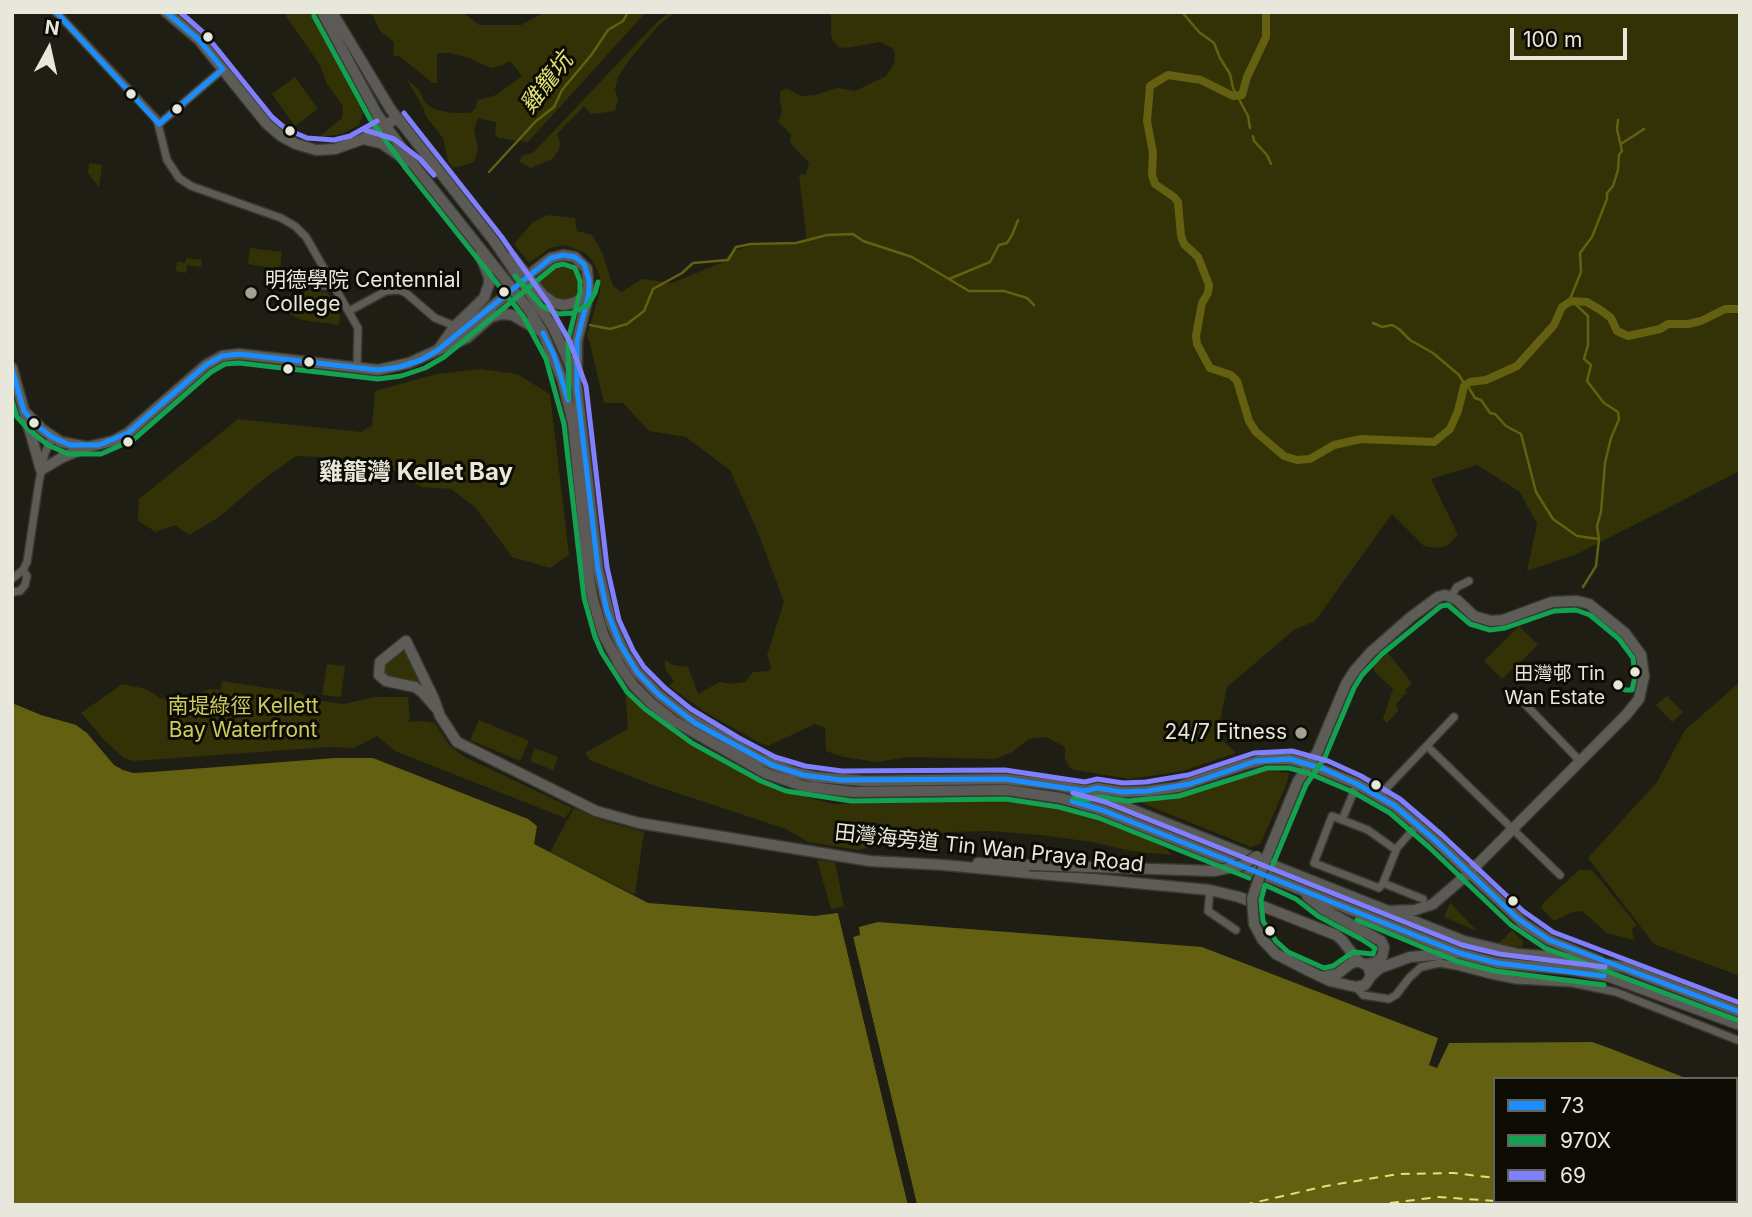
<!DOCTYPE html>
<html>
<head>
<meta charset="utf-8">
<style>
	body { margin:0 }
	#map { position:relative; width:1752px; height:1217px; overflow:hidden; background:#1e1e14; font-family:Inter,sans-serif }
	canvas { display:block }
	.frame { position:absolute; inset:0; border:14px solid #e7e7db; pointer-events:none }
	.legend { position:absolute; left:1493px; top:1077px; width:245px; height:126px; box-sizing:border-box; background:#0c0c05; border:2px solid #64645b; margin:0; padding:9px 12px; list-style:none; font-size:21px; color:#e7e7db }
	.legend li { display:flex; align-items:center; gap:14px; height:35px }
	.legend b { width:35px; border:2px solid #64645b }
	.north { position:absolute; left:14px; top:14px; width:70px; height:70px; -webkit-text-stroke:5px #0c0c05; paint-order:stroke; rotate:8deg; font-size:19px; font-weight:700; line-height:28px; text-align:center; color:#e7e7db }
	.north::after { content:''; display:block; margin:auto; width:24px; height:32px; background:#e7e7db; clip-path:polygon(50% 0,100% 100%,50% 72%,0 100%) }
	.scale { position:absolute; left:1510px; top:28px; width:117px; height:32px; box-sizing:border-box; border:4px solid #e7e7db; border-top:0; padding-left:9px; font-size:21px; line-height:24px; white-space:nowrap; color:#e7e7db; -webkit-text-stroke:5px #0c0c05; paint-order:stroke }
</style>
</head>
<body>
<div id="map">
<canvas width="1752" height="1217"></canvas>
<div class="frame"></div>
<ul class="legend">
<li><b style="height:9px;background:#1a8dff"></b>73</li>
<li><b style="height:9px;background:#13a252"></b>970X</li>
<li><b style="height:9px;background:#8080ff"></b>69</li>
</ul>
<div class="north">N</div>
<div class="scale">100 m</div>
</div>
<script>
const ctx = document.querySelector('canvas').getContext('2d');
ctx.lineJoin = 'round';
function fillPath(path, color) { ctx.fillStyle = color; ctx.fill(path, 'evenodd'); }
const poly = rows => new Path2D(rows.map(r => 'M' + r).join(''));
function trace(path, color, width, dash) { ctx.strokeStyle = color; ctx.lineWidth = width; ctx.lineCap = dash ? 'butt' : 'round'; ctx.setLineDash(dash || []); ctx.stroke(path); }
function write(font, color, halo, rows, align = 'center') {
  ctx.font = font + ' Inter,"Noto Sans TC",sans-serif'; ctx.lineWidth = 6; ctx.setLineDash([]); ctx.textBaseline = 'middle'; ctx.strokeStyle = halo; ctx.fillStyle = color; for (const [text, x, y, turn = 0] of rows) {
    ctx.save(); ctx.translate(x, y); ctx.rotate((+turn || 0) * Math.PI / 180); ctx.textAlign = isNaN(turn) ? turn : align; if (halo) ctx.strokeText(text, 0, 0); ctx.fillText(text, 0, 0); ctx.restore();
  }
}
const green = poly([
	[283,12,311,12,363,113,359,125,342,134,319,137,342,118,343,106,327,84,320,65],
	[371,12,463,12,479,25,521,25,545,12,646,12,528,142,498,138,495,134,496,122,478,118,474,129,478,150,474,162,459,167,452,167,448,161,443,138,425,115,424,109,406,78,419,90,425,103,434,109,452,113,470,113,475,109,478,100,496,95,522,76,510,61,501,66,491,68,467,57,450,53,437,53,437,83,433,83,399,56,393,56,394,42,380,31],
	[669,12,676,12,659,25,630,59,618,77,615,89,618,100,615,111,591,114,584,106,557,134,560,142,559,150,552,159,531,168,519,162,522,156,533,153,656,23],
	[831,12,1740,12,1740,471,1577,554,1527,571,1537,524,1520,492,1477,465,1431,479,1458,535,1447,546,1435,548,1424,546,1392,514,1315,621,1294,630,1227,687,1220,721,1221,739,1236,753,1183,771,1130,779,1074,770,1069,767,1065,758,1065,747,1046,737,1029,739,1012,752,996,759,909,757,877,762,843,757,826,751,825,728,815,724,768,746,758,742,705,712,669,686,674,681,665,669,665,660,673,665,688,667,698,694,720,682,730,684,745,682,753,672,769,671,771,667,767,655,784,602,757,530,730,470,686,437,649,431,623,403,604,403,590,343,587,336,600,291,600,277,593,261,585,253,566,245,550,248,529,263,514,244,533,222,548,215,575,218,577,231,592,235,602,252,613,286,622,292,642,279,672,283,721,263,734,250,759,244,807,241,799,175,806,174,809,163,793,146,790,141,791,134,778,122,782,112,780,100,780,91,786,88,801,96,814,95,838,88,855,91,886,76,894,64,895,53,892,48,880,42,846,48,839,47,833,41,831,34],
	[295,77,318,109,295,126,272,94],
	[89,163,102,165,99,187,88,173],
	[250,248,282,252,280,269,248,264],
	[186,258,202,260,201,267,187,265,186,273,176,271,177,262,185,263],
	[556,260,571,260,577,264,583,276,582,289,578,294,566,301,553,299,533,278],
	[303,289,328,293,340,316,339,325,302,320,290,314,292,301,301,302],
	[481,369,517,374,550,394,569,555,550,568,512,557,476,508,451,489,422,487,392,469,343,458,296,456,265,478,219,517,189,535,175,525,156,532,138,521,139,499,238,419,361,432,372,426,375,391,437,374],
	[1519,626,1538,645,1502,679,1484,661],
	[404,651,407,652,422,682,391,678,385,674,385,664],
	[1388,653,1412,683,1405,690,1407,692,1396,704,1398,711,1387,723,1383,719,1393,689,1374,671,1373,666],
	[327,664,345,666,341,697,322,695],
	[222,681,301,693,309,699,343,704,375,697,408,697,410,719,406,722,421,721,435,723,450,746,463,756,572,808,565,818,395,751,377,736,354,748,328,747,133,761,124,758,104,740,81,713,122,684,146,689,160,698,190,702,197,694,210,689,221,690],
	[1740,682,1740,976,1654,944,1588,858,1657,782,1685,730],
	[625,690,675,732,729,765,773,789,834,804,995,799,1047,806,1095,820,1152,840,1168,850,1171,855,1131,851,1092,842,1041,835,990,831,948,832,888,842,859,850,808,842,786,829,650,784,590,760,585,753,628,729],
	[1667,696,1683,712,1672,722,1656,705],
	[479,720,529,741,520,761,470,740],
	[535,748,558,757,553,770,530,761],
	[1266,770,1289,773,1287,783,1261,843,1251,847,1130,798,1201,788,1253,771],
	[574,808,598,819,644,832,635,895,550,852],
	[817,860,835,862,844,907,831,909],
	[1579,870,1592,870,1637,925,1632,929,1634,940,1607,933,1582,911,1573,912,1554,921,1541,908,1544,902],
	[1450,903,1477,931,1444,917],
	[1512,930,1523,941,1522,947,1498,944]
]);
const water = poly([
	[12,703,41,715,76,725,87,733,114,765,123,770,133,773,152,772,335,758,373,758,528,819,537,826,534,844,648,903,814,916,838,913,908,1205,12,1205],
	[878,922,1202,947,1438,1038,1429,1065,1437,1068,1449,1043,1592,1042,1609,1048,1688,1079,1495,1079,1495,1201,1736,1201,1736,1096,1740,1097,1740,1205,917,1205,853,937,860,935,859,927]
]);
const pier = poly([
	[841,912,912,1204,912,1205,908,1205,838,913],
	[852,933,853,937,917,1205,913,1205,849,937]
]);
const stream = poly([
	[1182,12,1199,32,1214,43,1220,58,1230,74,1233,88,1248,116,1250,128],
	[1253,136,1254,141,1267,155,1271,164],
	[1621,144,1644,129],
	[489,172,536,121,554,107,562,90,592,54,608,30,623,21,628,12],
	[949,279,990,262,999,245,1007,243,1012,235,1018,220],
	[1373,323,1382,327,1392,325,1399,329,1410,340,1433,353,1459,375,1465,385],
	[590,325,610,329,627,324,644,311,653,289,682,273,693,263,728,260,736,247,751,244,796,243,827,235,853,234,863,241,912,257,969,291,1004,291,1027,298,1034,305],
	[1469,388,1475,398,1481,400,1490,413,1495,414,1506,426,1521,434,1536,492,1553,519,1577,536,1599,539],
	[1583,587,1596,566,1599,539,1597,526,1601,512,1605,463,1611,438,1619,419,1618,412,1604,403,1587,381,1591,365,1584,359,1588,345,1588,316,1570,299,1581,272,1580,253,1592,237,1607,199,1607,193,1613,186,1618,170,1619,155,1622,151,1617,129,1618,120]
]);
const canal = poly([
	[1266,12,1266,37,1247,77,1242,95,1233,96,1201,80,1168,75,1150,86,1147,121,1153,153,1152,175,1155,184,1174,197,1178,202,1181,236,1184,244,1198,257,1209,285,1208,293,1202,303,1196,336,1197,344,1210,368,1231,375,1237,381,1249,421,1256,432,1284,456,1297,460,1310,459,1334,445,1361,439,1434,442,1450,429,1458,411,1464,386,1470,382,1486,380,1517,366,1554,325,1562,307,1571,301,1587,302,1602,311,1611,318,1617,331,1628,336,1660,329,1668,324,1688,324,1701,321,1725,309,1740,309]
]);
const ferry = poly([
	[1501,1201,1528,1205],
	[1600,1201,1613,1205],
	[1244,1205,1326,1186,1398,1174,1454,1173,1495,1178],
	[1374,1205,1438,1197,1495,1201]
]);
const street = poly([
	[56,12,157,120,167,160,179,178,191,186,281,218,295,226,306,237,358,328,357,368],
	[159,124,223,69],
	[290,281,333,287],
	[349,311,386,291,399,290,406,293,435,318,455,326],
	[12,579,23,570,27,562,39,482,45,453,52,437],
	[12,592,20,591,25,585,27,576,23,570],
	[1451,596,1457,587,1469,581],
	[1523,702,1580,761],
	[1427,746,1560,875],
	[1379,796,1454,717],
	[1342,820,1357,784],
	[1396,850,1368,830,1332,816,1314,863,1379,888,1383,883,1423,899],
	[1383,883,1397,848,1418,824],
	[1210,890,1208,911,1236,930],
	[1356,987,1363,995,1389,999,1396,995,1409,978,1421,967,1440,963,1457,966,1491,975,1516,980,1572,983,1616,992,1740,1041]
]);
const secondary = poly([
	[166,12,199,40,266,123,281,136,296,144,316,150,335,149,363,139,397,118],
	[12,368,41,470,63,457,85,448],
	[24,411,43,430,61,442,87,447,113,441,128,433,206,365,222,356,239,354,378,370,409,363,438,350],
	[437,709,422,692,415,687,386,681,379,675,380,662,406,641,434,699,440,716,457,742,596,811,639,823,870,861,944,865,1210,890,1239,897,1336,935,1342,940,1358,961,1368,966,1371,976,1365,985,1356,987,1330,981,1309,971],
	[1085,791,1097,788,1122,792,1147,791,1178,787,1243,765,1266,759,1290,759,1311,765,1357,784,1395,806,1436,841,1524,924,1549,940,1600,961],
	[1265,861,1298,781,1317,753,1346,684,1355,670,1371,652,1411,617,1438,597,1445,595,1457,600,1474,616,1491,621,1503,620,1552,602,1577,601,1589,604,1625,633,1641,655,1644,676,1639,699,1626,715,1469,873],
	[978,863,1029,865],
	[1323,977,1337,974,1350,964,1358,961]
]);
const primary = poly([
	[322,12,377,114,414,165,530,311,543,333,562,379,573,423,588,571,592,596,603,634,620,666,634,686,651,703,674,721,765,773,803,786,852,792,1007,790,1061,798,1102,810,1459,953,1497,963,1573,970,1607,976,1740,1025],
	[332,12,391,110,494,241,553,327,569,362,577,388,598,569,611,623,625,654,637,672,659,695,686,716,760,759,793,772,815,777,865,781,1005,779,1056,785,1085,791,1464,941,1518,954,1570,958,1623,967,1740,1012],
	[363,139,381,143,407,161],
	[512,257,543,295,554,303,564,305,574,303,582,298,587,290],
	[534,271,551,258,563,255,575,257,587,269,589,293,577,341,577,380],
	[448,342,505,296],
	[438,350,455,326,484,298,489,284,489,277,480,255],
	[438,350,467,338,491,317,502,314,512,315,542,332],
	[1307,896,1323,909,1381,941,1384,947,1382,957,1375,963,1366,964],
	[1388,911,1415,910,1433,904,1469,873],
	[1371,976,1380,968,1410,957,1458,953]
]);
const secondaryBridge = poly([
	[1265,861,1252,899,1254,924,1262,939,1276,954,1309,971],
	[1029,865,1214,871,1243,865,1257,856]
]);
const bus1 = poly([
	[56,12,159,124],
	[166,12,199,40,223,69],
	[159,124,223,69],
	[543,333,554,355,568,400],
	[12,369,24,411,35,424,52,437,70,445,99,445,128,433,206,365,222,356,239,354,378,370,399,367,421,360,438,350,551,258,563,255,575,257,584,264,589,280,589,293,577,341,577,388,598,569,607,611,620,644,637,672,659,695,695,723,772,765,803,775,841,780,1005,779,1085,791,1097,788,1122,792,1147,791,1190,784,1256,761,1290,759,1324,769,1357,784,1395,806,1436,841,1517,918,1549,940,1740,1012],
	[1072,801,1102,810,1459,953,1497,963,1604,976]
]);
const bus2 = poly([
	[314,16,370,119,407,170,523,316,546,359,564,424,584,598,595,637,602,653,627,692,645,709,692,743,761,781,786,791,851,801,1006,799,1059,807,1099,818,1249,878],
	[515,276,542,306,558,314,572,313,588,305,595,293,598,282],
	[12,401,17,417,29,430,48,445,68,454,101,454,133,440,211,372,225,364,239,363,378,379,401,376,425,368,444,357,555,266,563,264,575,268,580,281,580,292,568,340,569,397],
	[1074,798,1086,800,1098,797,1128,801,1179,796,1267,768,1289,768,1308,773,1353,792,1390,813,1430,848,1511,925,1545,948,1737,1020],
	[1271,869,1306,785,1325,757,1354,688,1362,675,1382,654,1441,606,1448,605,1470,624,1490,630,1505,628,1554,611,1576,610,1590,615,1619,639,1633,658,1635,676,1632,690,1625,690,1618,685],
	[1265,885,1296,899,1318,916,1361,939,1375,948,1373,954,1353,952,1333,966,1324,968,1288,952,1276,941,1263,921,1261,900,1265,885],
	[1357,920,1456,961,1495,971,1604,985]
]);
const bus3 = poly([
	[180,12,205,34,272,117,286,129,307,138,334,140,350,136,377,121],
	[404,113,501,236,548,303,570,342,586,386,607,567,619,620,633,650,644,667,665,688,691,709,739,738,775,757,805,766,842,771,1005,770,1085,782,1097,779,1123,783,1146,782,1188,775,1254,753,1292,751,1328,761,1361,776,1400,799,1442,835,1523,911,1553,932,1740,1003],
	[365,130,394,139,420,159,434,175],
	[1073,793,1105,802,1462,945,1499,954,1605,967]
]);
const markers = [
	[208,37,6,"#e7e7db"],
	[131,94,6,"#e7e7db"],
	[177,109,6,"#e7e7db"],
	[290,131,6,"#e7e7db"],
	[504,292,6,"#e7e7db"],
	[251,293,7,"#a1a195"],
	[309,362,6,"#e7e7db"],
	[288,369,6,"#e7e7db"],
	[34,423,6,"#e7e7db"],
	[128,442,6,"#e7e7db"],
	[1635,672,6,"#e7e7db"],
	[1618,685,6,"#e7e7db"],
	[1301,733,7,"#a1a195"],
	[1376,785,6,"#e7e7db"],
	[1513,901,6,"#e7e7db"],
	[1270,931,6,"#e7e7db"]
];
const busNames = [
	["田灣邨 Tin",1605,674],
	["Wan Estate",1605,698]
];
const poiNames = [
	["明德學院 Centennial",265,281],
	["College",265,305],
	["24/7 Fitness",1287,733,"right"]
];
const parkNames = [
	["南堤綠徑 Kellett",243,707],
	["Bay Waterfront",243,731]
];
const streetNames = [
	["田灣海旁道 Tin Wan Praya Road",989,849,6]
];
const waterNames = [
	["雞籠坑",547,83,-52]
];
const quarterNames = [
	["雞籠灣 Kellet Bay",416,473]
];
fillPath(green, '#333206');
fillPath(water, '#636011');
fillPath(pier, '#1e1e14');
trace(stream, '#636011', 2.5);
trace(canal, '#636011', 8);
trace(ferry, '#e3e174', 2, [9, 7]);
trace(street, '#383830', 10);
trace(secondary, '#383830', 13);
trace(primary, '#383830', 13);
trace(street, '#5c5c54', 7);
trace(secondary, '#5e5c57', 10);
trace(primary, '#5c5a57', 10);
trace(secondaryBridge, '#383830', 13, []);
trace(secondaryBridge, '#5e5c57', 10);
trace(bus1, '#1a8dff', 5);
trace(bus2, '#13a252', 5);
trace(bus3, '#8080ff', 5);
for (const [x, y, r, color] of markers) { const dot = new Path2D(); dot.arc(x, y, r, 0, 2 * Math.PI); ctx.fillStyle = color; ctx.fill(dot); trace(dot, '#0c0c05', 2.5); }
write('19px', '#e7e7db', '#0c0c05', busNames, 'right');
write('21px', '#e7e7db', '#0c0c05', poiNames, 'left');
write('21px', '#cdca5e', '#0c0c05', parkNames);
write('21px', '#e7e7db', '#0c0c05', streetNames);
write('italic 23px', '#e3e174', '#0c0c05', waterNames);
write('bold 24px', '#e7e7db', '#0c0c05', quarterNames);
</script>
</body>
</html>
